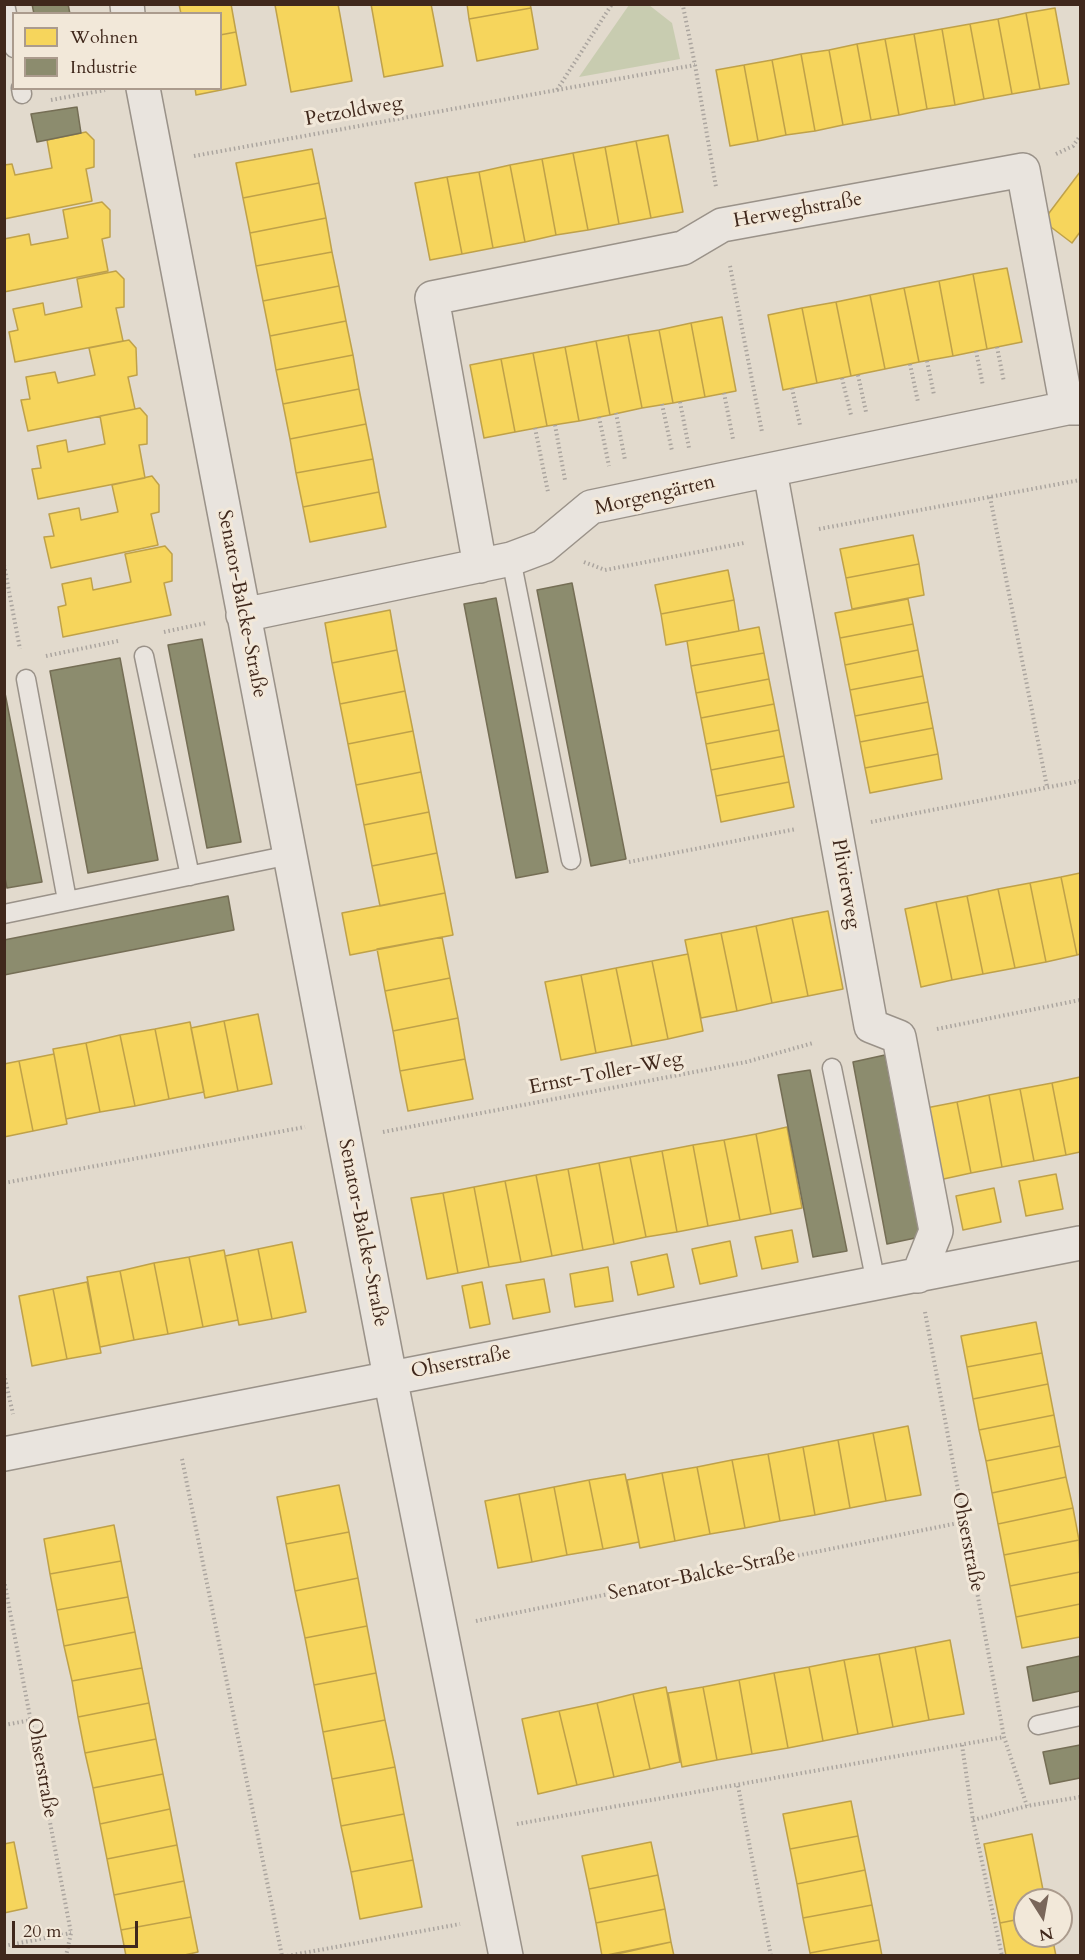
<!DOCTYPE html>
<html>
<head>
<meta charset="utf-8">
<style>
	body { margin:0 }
	#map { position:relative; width:1085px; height:1960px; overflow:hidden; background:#e2dacd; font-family:Cardo,serif }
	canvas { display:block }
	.frame { position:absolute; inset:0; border:6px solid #40281c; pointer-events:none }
	.legend { position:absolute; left:12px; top:12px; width:210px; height:78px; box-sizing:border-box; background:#f2e8d9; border:2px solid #ab9b8d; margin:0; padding:8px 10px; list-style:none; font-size:18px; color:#40281c }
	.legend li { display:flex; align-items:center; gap:12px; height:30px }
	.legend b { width:30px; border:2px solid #ab9b8d }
	.north { position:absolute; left:1013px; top:1888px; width:60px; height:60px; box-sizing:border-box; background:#f2e8d9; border:2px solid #ab9b8d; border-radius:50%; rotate:169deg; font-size:16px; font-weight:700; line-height:24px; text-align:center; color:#40281c }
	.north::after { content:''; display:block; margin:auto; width:21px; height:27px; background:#79665a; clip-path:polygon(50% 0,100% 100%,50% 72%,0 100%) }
	.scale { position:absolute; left:12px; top:1921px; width:126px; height:27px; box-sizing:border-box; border:3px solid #40281c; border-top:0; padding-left:8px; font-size:18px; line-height:21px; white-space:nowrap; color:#40281c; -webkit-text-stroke:4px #f2e8d9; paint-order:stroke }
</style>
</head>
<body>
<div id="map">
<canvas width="1085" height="1960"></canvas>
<div class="frame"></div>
<ul class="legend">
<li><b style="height:16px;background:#f6d55c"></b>Wohnen</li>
<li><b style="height:16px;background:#8c8c6e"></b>Industrie</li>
</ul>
<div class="north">N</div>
<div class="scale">20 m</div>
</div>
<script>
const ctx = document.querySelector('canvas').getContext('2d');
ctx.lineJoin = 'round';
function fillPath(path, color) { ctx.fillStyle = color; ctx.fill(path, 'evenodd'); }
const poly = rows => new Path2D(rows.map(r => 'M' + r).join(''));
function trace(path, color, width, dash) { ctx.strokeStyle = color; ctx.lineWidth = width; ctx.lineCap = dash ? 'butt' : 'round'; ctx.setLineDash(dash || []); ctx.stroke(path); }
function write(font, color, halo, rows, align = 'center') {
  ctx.font = font + ' Cardo,serif'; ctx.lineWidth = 6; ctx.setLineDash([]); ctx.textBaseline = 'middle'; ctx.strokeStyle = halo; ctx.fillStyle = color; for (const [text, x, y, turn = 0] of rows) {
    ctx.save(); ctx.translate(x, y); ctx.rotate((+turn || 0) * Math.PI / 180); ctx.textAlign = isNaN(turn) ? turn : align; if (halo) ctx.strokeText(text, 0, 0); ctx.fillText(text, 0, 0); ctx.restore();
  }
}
const green = poly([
	[629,5,649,5,672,23,680,59,579,77]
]);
const homes = poly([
	[179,4,231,4,236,32,220,35,220,14,181,14,179,4],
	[338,4,352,81,291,92,275,5,338,4],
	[371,4,431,4,443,66,384,77,371,4],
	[467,4,530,4,531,8,469,19,467,4],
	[531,8,538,49,477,61,469,19,531,8],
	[1055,8,1069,84,1040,89,1026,13,1055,8],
	[1026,13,1040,89,1012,94,998,19,1026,13],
	[998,19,1012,94,984,99,970,24,998,19],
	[970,24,984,99,955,105,942,29,970,24],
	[942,29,955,105,927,109,914,34,942,29],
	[236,32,246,85,196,95,195,88,220,88,220,35,236,32],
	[914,34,927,109,899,115,885,39,914,34],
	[885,39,899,115,871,120,857,44,885,39],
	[857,44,871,120,843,125,829,50,857,44],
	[829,50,843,125,815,131,801,54,829,50],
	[801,54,815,131,786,135,772,60,801,54],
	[772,60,786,135,758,141,744,65,772,60],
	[744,65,758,141,730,146,716,70,744,65],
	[86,132,94,140,94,167,86,169,92,201,4,219,4,165,12,164,15,175,52,168,47,140,86,132],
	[668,135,683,212,651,218,636,141,668,135],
	[636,141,651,218,619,224,605,147,636,141],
	[605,147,619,224,588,230,573,153,605,147],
	[312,149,319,183,243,198,236,163,312,149],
	[573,153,588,230,556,235,542,159,573,153],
	[542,159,556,235,525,242,510,165,542,159],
	[510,165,525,242,493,248,479,172,510,165],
	[479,172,493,248,462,254,447,177,479,172],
	[1080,172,1080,232,1072,243,1043,221,1080,172],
	[447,177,462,254,430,260,415,183,447,177],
	[319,183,326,218,250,233,243,198,319,183],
	[102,202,110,210,110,237,102,239,108,271,4,292,4,239,29,234,31,245,68,238,63,210,102,202],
	[326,218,332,252,256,266,250,233,326,218],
	[332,252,339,286,263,301,256,266,332,252],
	[1007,268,1022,342,987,349,973,274,1007,268],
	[116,271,124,279,124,307,116,308,123,341,15,362,9,332,18,330,13,309,43,303,45,315,82,307,77,279,116,271],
	[973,274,987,349,953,356,939,281,973,274],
	[939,281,953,356,919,362,904,288,939,281],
	[339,286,346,321,270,336,263,301,339,286],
	[904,288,919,362,885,369,870,295,904,288],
	[870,295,885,369,851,376,836,302,870,295],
	[836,302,851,376,817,383,802,308,836,302],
	[802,308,817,383,783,390,768,315,802,308],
	[722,317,736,391,705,397,691,323,722,317],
	[346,321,353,355,276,370,270,336,346,321],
	[691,323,705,397,673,403,659,330,691,323],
	[659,330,673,403,642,408,628,335,659,330],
	[628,335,642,408,610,415,596,341,628,335],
	[129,340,136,348,137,375,128,377,135,409,28,431,21,400,30,399,26,377,55,372,58,383,95,375,89,348,129,340],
	[596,341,610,415,579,421,565,347,596,341],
	[565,347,579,421,547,426,533,353,565,347],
	[533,353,547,426,515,432,501,359,533,353],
	[353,355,359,389,283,404,276,370,353,355],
	[501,359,515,432,484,438,470,365,501,359],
	[359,389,366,424,290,439,283,404,359,389],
	[140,408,147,416,147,444,139,445,145,478,38,499,32,469,41,468,37,446,66,440,68,452,105,444,100,416,140,408],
	[366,424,373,459,296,473,290,439,366,424],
	[373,459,379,492,303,507,296,473,373,459],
	[152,476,159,485,159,512,151,514,158,545,51,568,44,537,54,536,49,514,79,508,81,520,118,512,112,485,152,476],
	[379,492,386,527,310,542,303,507,379,492],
	[913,535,919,564,846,578,840,549,913,535],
	[165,546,172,554,172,581,164,583,171,615,63,637,58,607,66,605,62,584,91,578,93,590,131,582,125,554,165,546],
	[919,564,924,595,852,609,846,578,919,564],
	[728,570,734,600,661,614,655,585,728,570],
	[908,599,913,624,840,638,835,613,908,599],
	[734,600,739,631,666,645,661,614,734,600],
	[390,610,397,650,332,663,325,623,390,610],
	[913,624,918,650,845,665,840,638,913,624],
	[759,627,764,653,691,666,687,641,759,627],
	[397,650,405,691,340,704,332,663,397,650],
	[918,650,923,676,850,690,845,665,918,650],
	[764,653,769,679,696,693,691,666,764,653],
	[923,676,928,702,855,716,850,690,923,676],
	[769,679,774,704,701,718,696,693,769,679],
	[405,691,413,731,348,744,340,704,405,691],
	[928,702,933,728,860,742,855,716,928,702],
	[774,704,779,730,706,744,701,718,774,704],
	[933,728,938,754,865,768,860,742,933,728],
	[779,730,784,756,711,770,706,744,779,730],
	[413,731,421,772,356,785,348,744,413,731],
	[938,754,942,779,870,793,865,768,938,754],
	[784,756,789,782,716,796,711,770,784,756],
	[421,772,429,812,364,825,356,785,421,772],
	[789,782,794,807,721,822,716,796,789,782],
	[429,812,437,853,372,866,364,825,429,812],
	[437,853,445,893,380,906,372,866,437,853],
	[1080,873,1080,954,1077,955,1061,877,1080,873],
	[1061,877,1077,955,1046,962,1030,883,1061,877],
	[1030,883,1046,962,1015,968,998,889,1030,883],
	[998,889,1015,968,983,974,967,896,998,889],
	[445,893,453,935,350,955,342,913,445,893],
	[967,896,983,974,952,980,936,902,967,896],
	[936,902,952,980,921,987,905,909,936,902],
	[828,911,843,989,808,996,792,918,828,911],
	[792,918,808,996,772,1003,756,926,792,918],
	[756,926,772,1003,737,1011,721,933,756,926],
	[721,933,737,1011,701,1018,685,940,721,933],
	[442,937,450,978,385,991,377,949,442,937],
	[688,954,703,1031,668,1039,652,961,688,954],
	[652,961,668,1039,632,1046,616,968,652,961],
	[616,968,632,1046,596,1053,581,975,616,968],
	[581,975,596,1053,561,1060,545,982,581,975],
	[450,978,458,1018,393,1031,385,991,450,978],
	[258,1014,272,1084,238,1091,224,1021,258,1014],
	[458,1018,465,1059,400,1071,393,1031,458,1018],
	[224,1021,238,1091,205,1098,191,1028,224,1021],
	[190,1022,204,1092,169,1099,155,1029,190,1022],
	[155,1029,169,1099,135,1106,120,1035,155,1029],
	[120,1035,135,1106,100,1112,86,1043,120,1035],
	[86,1043,100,1112,66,1119,53,1049,86,1043],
	[54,1054,67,1124,33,1131,19,1061,54,1054],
	[465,1059,473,1099,408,1111,400,1071,465,1059],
	[19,1061,33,1131,4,1137,4,1064,19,1061],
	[1080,1077,1080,1152,1066,1155,1052,1083,1080,1077],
	[1052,1083,1066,1155,1034,1161,1020,1089,1052,1083],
	[1020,1089,1034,1161,1002,1167,989,1095,1020,1089],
	[989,1095,1002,1167,971,1173,957,1102,989,1095],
	[957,1102,971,1173,939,1180,926,1108,957,1102],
	[787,1127,802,1208,771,1214,756,1134,787,1127],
	[756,1134,771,1214,740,1220,724,1140,756,1134],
	[724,1140,740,1220,708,1226,693,1145,724,1140],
	[693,1145,708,1226,677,1232,662,1151,693,1145],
	[662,1151,677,1232,646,1237,630,1157,662,1151],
	[630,1157,646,1237,614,1244,599,1163,630,1157],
	[599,1163,614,1244,583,1250,568,1169,599,1163],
	[568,1169,583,1250,552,1256,536,1175,568,1169],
	[1056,1174,1063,1209,1026,1216,1019,1181,1056,1174],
	[536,1175,552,1256,521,1262,505,1181,536,1175],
	[505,1181,521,1262,489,1267,474,1187,505,1181],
	[474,1187,489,1267,458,1273,443,1193,474,1187],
	[994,1188,1001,1222,963,1230,956,1196,994,1188],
	[443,1193,458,1273,427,1279,411,1198,443,1193],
	[792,1230,798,1262,762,1269,755,1237,792,1230],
	[730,1241,737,1276,700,1284,692,1249,730,1241],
	[292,1242,306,1312,272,1319,258,1249,292,1242],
	[258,1249,272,1319,239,1325,225,1256,258,1249],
	[224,1250,238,1320,203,1327,189,1257,224,1250],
	[667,1254,674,1287,638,1295,631,1262,667,1254],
	[189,1257,203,1327,168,1334,154,1263,189,1257],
	[154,1263,168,1334,134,1340,120,1271,154,1263],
	[608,1267,613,1301,575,1307,570,1274,608,1267],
	[120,1271,134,1340,100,1347,87,1277,120,1271],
	[544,1279,550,1312,513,1319,506,1285,544,1279],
	[87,1282,101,1353,67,1359,53,1289,87,1282],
	[482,1282,490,1324,470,1328,462,1286,482,1282],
	[53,1289,67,1359,32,1366,19,1296,53,1289],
	[1036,1322,1042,1353,967,1367,961,1336,1036,1322],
	[1042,1353,1048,1384,973,1399,967,1367,1042,1353],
	[1048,1384,1054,1415,979,1430,973,1399,1048,1384],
	[1054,1415,1060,1446,986,1461,979,1430,1054,1415],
	[908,1426,921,1495,886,1501,873,1433,908,1426],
	[873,1433,886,1501,850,1508,838,1440,873,1433],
	[838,1440,850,1508,815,1515,803,1447,838,1440],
	[1060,1446,1066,1477,992,1493,986,1461,1060,1446],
	[803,1447,815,1515,780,1521,768,1454,803,1447],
	[768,1454,780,1521,745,1528,732,1460,768,1454],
	[732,1460,745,1528,710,1534,697,1467,732,1460],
	[697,1467,710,1534,675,1541,662,1473,697,1467],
	[662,1473,675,1541,640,1548,627,1480,662,1473],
	[625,1474,639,1542,603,1549,589,1480,625,1474],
	[1066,1477,1073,1508,998,1524,992,1493,1066,1477],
	[589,1480,603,1549,567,1555,554,1487,589,1480],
	[339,1485,349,1532,286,1544,277,1497,339,1485],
	[554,1487,567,1555,532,1562,519,1494,554,1487],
	[519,1494,532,1562,498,1568,485,1501,519,1494],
	[1073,1508,1079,1540,1004,1555,998,1524,1073,1508],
	[114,1525,121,1561,50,1574,44,1539,114,1525],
	[349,1532,358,1578,295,1591,286,1544,349,1532],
	[1079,1540,1080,1572,1010,1586,1004,1555,1079,1540],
	[121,1561,128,1597,57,1610,50,1574,121,1561],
	[1080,1572,1080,1604,1016,1617,1010,1586,1080,1572],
	[358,1578,367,1626,305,1638,295,1591,358,1578],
	[128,1597,135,1632,64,1646,57,1610,128,1597],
	[1080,1604,1080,1637,1022,1648,1016,1617,1080,1604],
	[367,1626,376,1673,314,1685,305,1638,367,1626],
	[135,1632,142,1668,72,1681,64,1646,135,1632],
	[950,1640,964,1714,929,1720,915,1647,950,1640],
	[915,1647,929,1720,893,1727,879,1654,915,1647],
	[879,1654,893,1727,858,1734,844,1660,879,1654],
	[844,1660,858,1734,823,1741,809,1667,844,1660],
	[809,1667,823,1741,788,1748,774,1673,809,1667],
	[142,1668,149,1703,78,1717,72,1681,142,1668],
	[376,1673,385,1720,323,1732,314,1685,376,1673],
	[774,1673,788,1748,752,1754,739,1680,774,1673],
	[739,1680,752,1754,717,1760,703,1687,739,1680],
	[666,1687,680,1762,650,1769,633,1694,666,1687],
	[703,1687,717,1760,682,1767,668,1693,703,1687],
	[633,1694,650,1769,614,1777,597,1703,633,1694],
	[149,1703,156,1739,85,1753,78,1717,149,1703],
	[597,1703,614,1777,577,1785,559,1711,597,1703],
	[559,1711,577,1785,538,1794,522,1719,559,1711],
	[385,1720,395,1767,332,1779,323,1732,385,1720],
	[156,1739,163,1774,93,1788,85,1753,156,1739],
	[395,1767,404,1814,341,1826,332,1779,395,1767],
	[163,1774,170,1809,100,1824,93,1788,163,1774],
	[851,1801,858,1836,790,1849,783,1814,851,1801],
	[170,1809,177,1845,107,1859,100,1824,170,1809],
	[404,1814,413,1860,351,1872,341,1826,404,1814],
	[1032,1834,1045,1900,1025,1900,1025,1918,1000,1923,984,1844,1032,1834],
	[858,1836,865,1870,797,1884,790,1849,858,1836],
	[14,1842,27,1908,4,1913,4,1844,14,1842],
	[651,1842,658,1875,589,1889,582,1856,651,1842],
	[177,1845,184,1881,114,1895,107,1859,177,1845],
	[413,1860,422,1907,360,1919,351,1872,413,1860],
	[865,1870,872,1905,803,1918,797,1884,865,1870],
	[658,1875,665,1909,596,1923,589,1889,658,1875],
	[184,1881,191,1917,121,1930,114,1895,184,1881],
	[872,1905,879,1940,810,1953,803,1918,872,1905],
	[665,1909,671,1942,602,1956,596,1923,665,1909],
	[191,1917,198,1952,180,1956,126,1956,121,1930,191,1917],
	[1025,1918,1025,1936,1052,1936,1056,1956,1006,1956,1000,1923,1025,1918],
	[879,1940,882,1956,811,1956,810,1953,879,1940],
	[671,1942,674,1956,608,1956,671,1942]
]);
const industry = poly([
	[32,4,68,4,70,14,34,14,32,4],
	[77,107,81,133,37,142,31,114,77,107],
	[572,583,626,859,591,866,537,590,572,583],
	[496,598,548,872,516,878,464,604,496,598],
	[202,639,241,842,207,848,168,645,202,639],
	[120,658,158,860,88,873,50,671,120,658],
	[4,688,42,882,7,888,4,873,4,688],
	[228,896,234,930,4,975,4,940,228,896],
	[885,1055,920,1237,887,1244,853,1062,885,1055],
	[810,1070,847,1251,813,1257,778,1075,810,1070],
	[1080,1656,1080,1691,1033,1701,1027,1667,1080,1656],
	[1080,1745,1080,1778,1050,1784,1043,1752,1080,1745]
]);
const path = poly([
	[681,4,683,6,695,65,716,187],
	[557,90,695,65],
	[51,100,105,90],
	[1056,154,1073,146,1080,136],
	[194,156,557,90,612,4],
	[730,266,762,432],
	[997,347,1004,382],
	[976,351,983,386],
	[927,361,934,395],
	[910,364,918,402],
	[858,375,866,412],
	[842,378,851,415],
	[792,388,800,425],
	[724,393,733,439],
	[680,402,689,448],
	[662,404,672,451],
	[616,413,625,460],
	[599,417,609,466],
	[555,425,565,480],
	[535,428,548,492],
	[990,497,1047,787],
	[819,529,1080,480],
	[584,562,605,570,744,543],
	[4,565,20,649],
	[164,632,206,623],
	[46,656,118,641],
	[871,822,1080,781],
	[629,862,796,829],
	[937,1029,1080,1000],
	[383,1132,746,1062,813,1043],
	[4,1183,305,1127],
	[925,1312,1004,1737,1027,1806],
	[4,1374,13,1414],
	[182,1459,282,1956],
	[4,1580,71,1933,66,1956],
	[476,1621,963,1522],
	[4,1725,32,1720],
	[962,1745,973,1820,1002,1956],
	[738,1786,771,1956],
	[973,1820,1027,1806,1080,1797],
	[517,1824,1004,1737],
	[4,1946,71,1933],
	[287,1956,460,1924]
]);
const lane = poly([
	[5,4,14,48],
	[21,88,22,94],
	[511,559,571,860],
	[144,656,190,876],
	[26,679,67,900],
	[4,914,290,855],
	[832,1068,876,1283],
	[1038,1725,1080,1716]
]);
const street = poly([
	[127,4,128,14],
	[143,88,390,1377,506,1956],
	[770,471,871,1026,899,1037,936,1231,918,1276],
	[480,566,432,298,683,248,722,225,1023,170,1067,408],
	[243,615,511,559,543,547,591,507,1067,408,1080,408],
	[4,1454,1080,1243]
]);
const streetNames = [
	["Petzoldweg",354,112,-10],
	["Herweghstraße",798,211,-10],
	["Morgengärten",655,496,-13],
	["Senator-Balcke-Straße",241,604,79],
	["Plivierweg",845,884,80],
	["Ernst-Toller-Weg",606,1074,-11],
	["Senator-Balcke-Straße",362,1233,79],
	["Ohserstraße",461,1363,-11],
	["Ohserstraße",967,1542,79],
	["Senator-Balcke-Straße",702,1575,-12],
	["Ohserstraße",41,1768,80]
];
fillPath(green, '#c8ccb0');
fillPath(homes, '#f6d55c');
trace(homes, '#bfa149', 1.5);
fillPath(industry, '#8c8c6e');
trace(industry, '#756e55', 1.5);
trace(lane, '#9a9289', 21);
trace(street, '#9a9289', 36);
trace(path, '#aba59f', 4, [1.5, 3]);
trace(lane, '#e9e4de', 18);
trace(street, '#e9e4de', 33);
write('20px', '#40281c', '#f2e8d9', streetNames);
</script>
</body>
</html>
